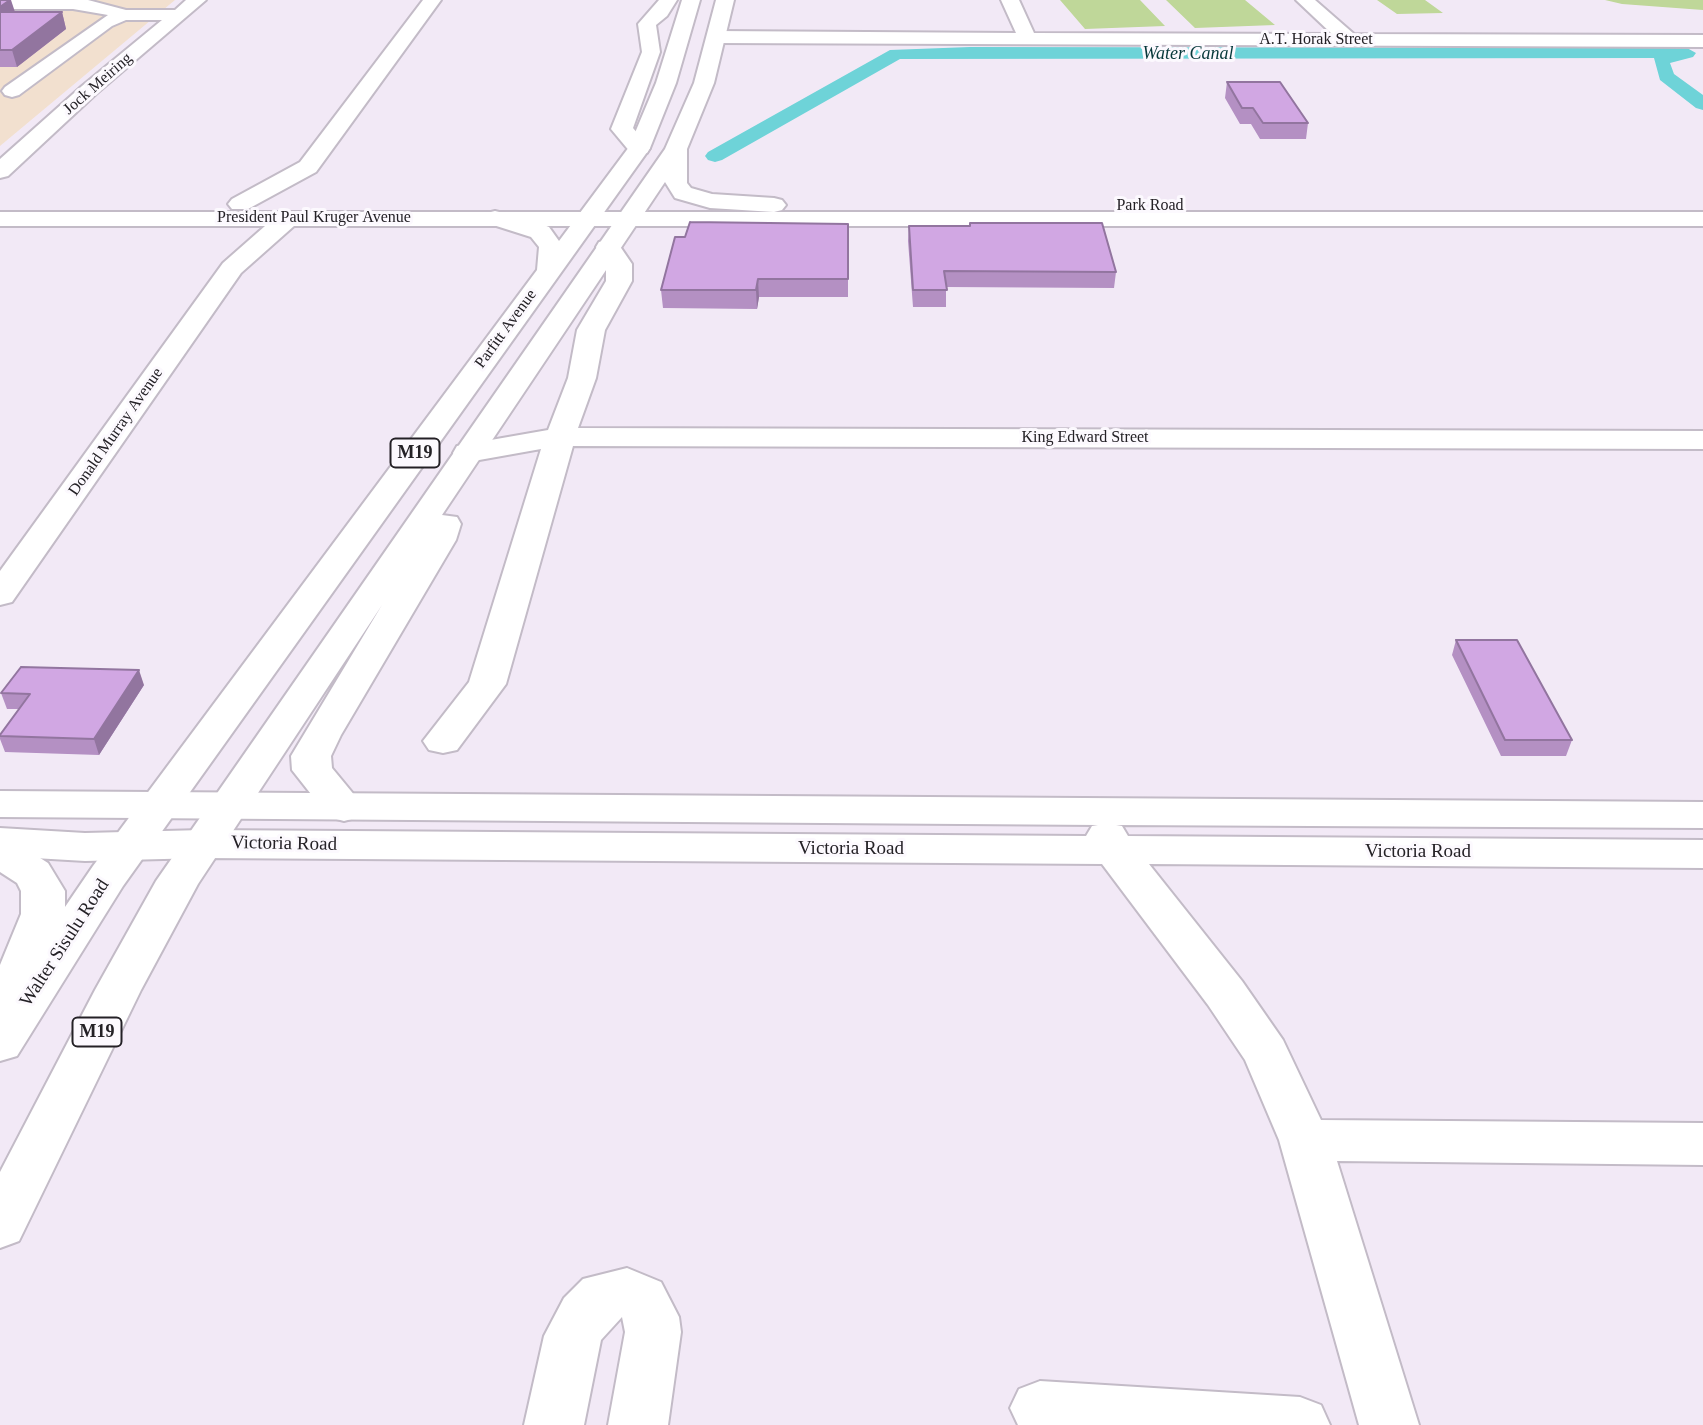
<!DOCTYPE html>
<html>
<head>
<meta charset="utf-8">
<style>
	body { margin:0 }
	canvas { display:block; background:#f2e9f6 }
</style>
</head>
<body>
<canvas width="1703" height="1425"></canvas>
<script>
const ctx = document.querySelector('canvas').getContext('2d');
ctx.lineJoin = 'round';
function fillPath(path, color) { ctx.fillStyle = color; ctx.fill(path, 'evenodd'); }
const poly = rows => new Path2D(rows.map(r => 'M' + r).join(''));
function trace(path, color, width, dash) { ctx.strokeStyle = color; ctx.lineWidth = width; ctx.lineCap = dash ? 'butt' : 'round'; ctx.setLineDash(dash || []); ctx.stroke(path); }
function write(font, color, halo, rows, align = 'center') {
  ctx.font = font + ' Georgia,serif'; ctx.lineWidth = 6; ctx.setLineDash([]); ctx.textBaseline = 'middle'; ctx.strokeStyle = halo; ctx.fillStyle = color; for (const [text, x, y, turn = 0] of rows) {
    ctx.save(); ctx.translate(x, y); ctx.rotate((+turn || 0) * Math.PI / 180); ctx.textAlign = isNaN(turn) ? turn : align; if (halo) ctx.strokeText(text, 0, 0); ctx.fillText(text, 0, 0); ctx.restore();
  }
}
const education = poly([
	[0,0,175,0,0,146]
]);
const green = poly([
	[1060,0,1140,0,1165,26,1085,29],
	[1166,0,1245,0,1275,25,1195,28],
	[1377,0,1425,0,1443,13,1397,14],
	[1605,0,1703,0,1703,10,1622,4]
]);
const canal = poly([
	[970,47,1687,48,1696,53,1693,57,1670,63,1674,74,1703,95,1703,110,1696,108,1660,80,1654,58,900,59,722,160,715,162,708,160,705,156,708,152,890,50,970,47]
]);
const minor = poly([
	[0,0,88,0,126,10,175,10,186,0,206,0,96,94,8,176,0,178,0,159,82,86,162,20,126,20,112,26,19,95,12,97,5,95,2,91,5,87,108,15,73,9,0,9,0,0],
	[423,0,441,0,316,172,248,209,232,209,228,204,232,199,300,162,423,0],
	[659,0,677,0,667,16,656,25,660,52,633,128,650,148,647,153,639,154,631,153,611,129,642,52,638,24,659,0],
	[1001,0,1019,0,1034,33,1332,34,1296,0,1315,0,1354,34,1703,35,1703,47,716,43,707,37,716,31,1016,33,1001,0],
	[0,212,1703,212,1703,226,294,226,241,273,12,602,0,605,0,571,223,263,265,226,0,226,0,212],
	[608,240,617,242,632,264,632,281,605,330,596,378,578,428,1703,431,1703,449,573,446,506,684,457,750,443,753,429,750,423,741,469,682,541,449,468,462,457,460,453,453,457,446,468,444,548,430,568,378,577,330,606,281,606,264,596,247,599,242,608,240],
	[0,791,1703,802,1703,828,1116,825,1122,826,1128,836,1703,840,1703,868,1149,864,1242,981,1283,1040,1321,1120,1703,1123,1703,1165,1337,1161,1419,1425,1359,1425,1279,1140,1245,1060,1208,1005,1102,864,203,858,85,861,0,856,0,828,85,833,203,830,1086,836,1092,826,1098,825,0,817,0,791],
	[627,1268,661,1282,679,1317,681,1332,668,1425,608,1425,625,1332,622,1317,601,1340,584,1425,524,1425,544,1336,564,1298,583,1279,627,1268],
	[1040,1381,1300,1397,1321,1405,1330,1425,1018,1425,1010,1408,1019,1389,1040,1381]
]);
const highway = poly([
	[682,0,700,0,676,83,650,148,123,886,17,1056,0,1061,0,965,21,914,21,891,17,883,0,872,0,838,15,842,48,863,65,891,65,907,93,866,537,270,539,247,531,237,487,223,483,218,487,213,495,211,528,219,549,227,559,241,629,147,656,83,682,0],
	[716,0,734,0,714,83,687,149,687,183,691,188,712,194,774,198,782,200,786,205,782,210,774,212,710,208,675,198,665,182,442,515,457,517,461,524,456,540,341,735,331,756,332,768,365,808,359,817,344,821,329,817,292,770,291,756,382,605,198,884,141,990,19,1241,0,1248,0,1172,95,990,156,881,665,149,694,83,716,0]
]);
const wall = poly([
	[0,0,15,12,62,12,66,29,17,67,0,67],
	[1227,82,1308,123,1306,139,1260,139,1251,124,1240,124,1225,98],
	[848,224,848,297,759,297,757,309,663,308,661,290,685,237],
	[909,226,1116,272,1114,288,946,287,946,307,913,307,908,241],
	[1456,640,1572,740,1566,756,1501,756,1452,655],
	[144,685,99,755,5,752,0,739,0,735,19,709,7,709,1,693]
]);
const shadedWall = poly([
	[10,0,11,0,16,15,0,26,0,7],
	[62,12,66,29,17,67,12,50],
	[758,279,759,297,757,309,756,290],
	[139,670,144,685,99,755,94,739]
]);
const building = poly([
	[0,0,10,0,0,7,0,0],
	[0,12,62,12,12,50,0,50,0,12],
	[1227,82,1280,82,1308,123,1263,123,1253,108,1242,108,1227,82],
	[690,222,848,224,848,279,758,279,756,290,661,290,675,237,685,237,690,222],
	[970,223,1102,223,1116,272,944,271,947,290,913,290,909,226,970,226,970,223],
	[1456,640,1517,640,1572,740,1505,740,1456,640],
	[21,667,139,670,94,739,0,736,0,735,30,694,1,693,21,667]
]);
const farStreetnames = [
	["A.T. Horak Street",1316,40],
	["Jock Meiring",98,84,-41],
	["Park Road",1150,206],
	["President Paul Kruger Avenue",314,218],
	["Parfitt Avenue",506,329,-54],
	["Donald Murray Avenue",116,432,-55],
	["King Edward Street",1085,438]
];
const farWaternames = [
	["Water Canal",1188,54]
];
const shields = [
	[415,453,49],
	[97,1032,49]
];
const shieldNames = [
	["M19",415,453],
	["M19",97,1032]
];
const streetNames = [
	["Victoria Road",284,844,1],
	["Victoria Road",851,849],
	["Victoria Road",1418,852],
	["Walter Sisulu Road",65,943,-57]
];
fillPath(education, '#f2e0cf');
fillPath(green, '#bfd799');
fillPath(canal, '#6ed3d8');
trace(minor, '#c3bbc7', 4);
trace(highway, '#c3bbc7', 4);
fillPath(minor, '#fff');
fillPath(highway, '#fff');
fillPath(wall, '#b490c3');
fillPath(shadedWall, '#92759f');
fillPath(building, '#d1a7e3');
trace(building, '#92759f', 2);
write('16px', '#242126', '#fcf9fe', farStreetnames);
write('italic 18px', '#06383a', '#fcf9fe', farWaternames);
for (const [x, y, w] of shields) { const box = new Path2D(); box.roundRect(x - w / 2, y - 14.5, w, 29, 5); ctx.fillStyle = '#fcf9fe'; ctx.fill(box); trace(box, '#242126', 2); }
write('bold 18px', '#242126', null, shieldNames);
write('19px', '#242126', '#fcf9fe', streetNames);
</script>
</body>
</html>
